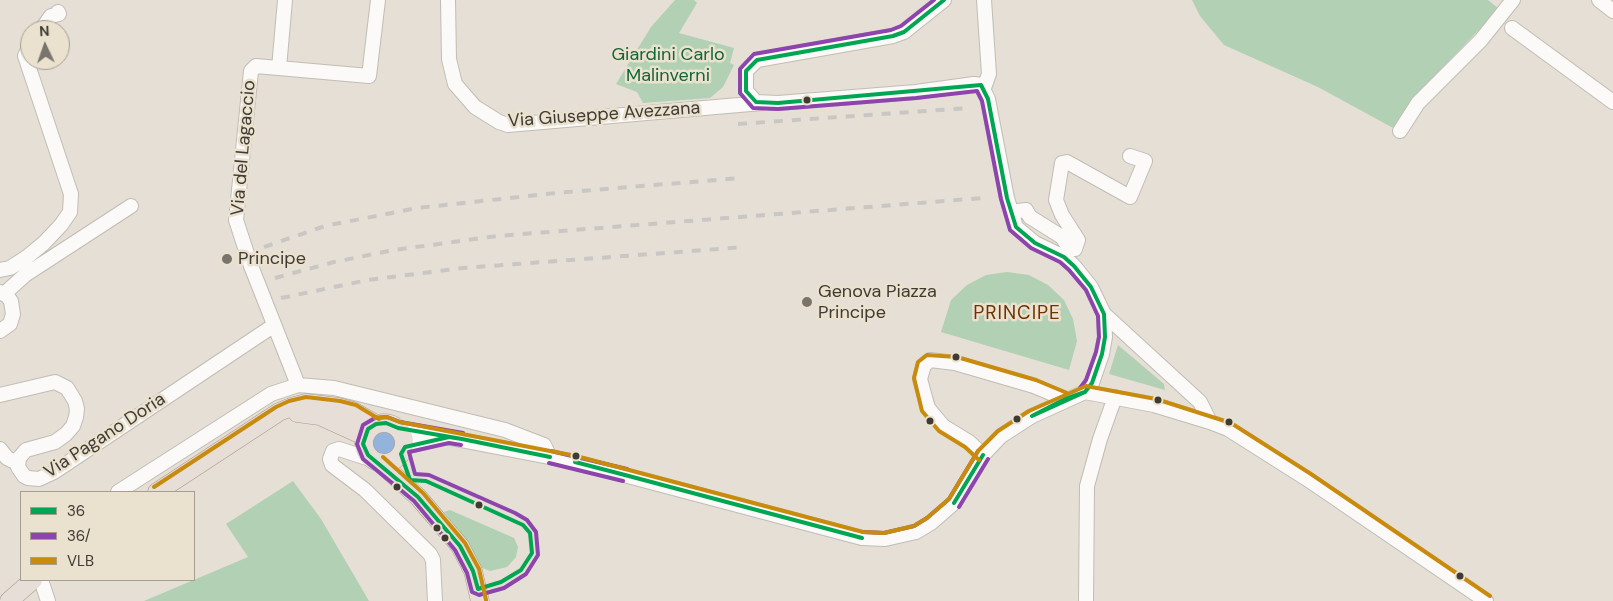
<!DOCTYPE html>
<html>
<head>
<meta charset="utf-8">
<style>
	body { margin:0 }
	#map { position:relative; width:1613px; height:601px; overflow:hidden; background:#e5dfd5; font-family:"DM Sans",sans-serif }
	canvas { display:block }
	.legend { position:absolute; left:20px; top:491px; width:175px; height:90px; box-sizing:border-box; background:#ebe1cf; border:1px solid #a69f91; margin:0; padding:6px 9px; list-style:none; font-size:15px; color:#3f3b34 }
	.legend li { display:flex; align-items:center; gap:10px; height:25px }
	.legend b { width:25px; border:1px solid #a69f91 }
	.north { position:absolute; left:20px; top:20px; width:50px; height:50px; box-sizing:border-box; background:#ebe1cf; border:1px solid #a69f91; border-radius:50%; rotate:357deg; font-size:14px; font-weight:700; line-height:20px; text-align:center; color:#3f3b34 }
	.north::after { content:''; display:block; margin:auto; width:18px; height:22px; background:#79746c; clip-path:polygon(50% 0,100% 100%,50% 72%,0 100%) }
</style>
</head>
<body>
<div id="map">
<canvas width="1613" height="601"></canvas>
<ul class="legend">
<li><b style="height:6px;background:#00a651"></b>36</li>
<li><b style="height:6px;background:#8e44ad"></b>36/</li>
<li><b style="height:6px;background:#c98b0d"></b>VLB</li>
</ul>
<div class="north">N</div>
</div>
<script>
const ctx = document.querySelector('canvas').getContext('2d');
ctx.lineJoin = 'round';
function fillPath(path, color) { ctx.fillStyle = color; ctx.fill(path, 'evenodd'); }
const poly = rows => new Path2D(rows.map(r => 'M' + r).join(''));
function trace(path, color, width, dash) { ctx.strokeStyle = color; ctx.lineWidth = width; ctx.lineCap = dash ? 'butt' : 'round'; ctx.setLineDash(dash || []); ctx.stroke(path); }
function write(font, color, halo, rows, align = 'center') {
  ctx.font = font + ' "DM Sans",sans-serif'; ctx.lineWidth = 5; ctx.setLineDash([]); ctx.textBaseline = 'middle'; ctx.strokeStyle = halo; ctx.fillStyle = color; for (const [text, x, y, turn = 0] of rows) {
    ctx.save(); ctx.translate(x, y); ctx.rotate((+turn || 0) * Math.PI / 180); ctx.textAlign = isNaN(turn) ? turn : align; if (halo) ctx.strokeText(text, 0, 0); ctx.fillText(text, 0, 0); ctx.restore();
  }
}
const green = poly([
	[675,0,694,0,697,3,679,33,734,48,730,63,734,65,723,87,710,98,643,103,637,92,616,84,651,27],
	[1192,0,1488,0,1499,9,1435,75,1395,129,1318,87,1224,45,1200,16],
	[1007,272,1029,275,1048,285,1064,300,1073,319,1077,341,1069,370,941,332,951,300,967,285,986,275],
	[1118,345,1164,384,1165,390,1109,374],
	[293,481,321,519,369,601,144,601,248,557,226,524],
	[450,510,514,538,518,547,516,557,507,567,490,571,480,567,458,529,444,512]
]);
const water = poly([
	'370 442a14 14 0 1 1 28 0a14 14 0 1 1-28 0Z'
]);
const minor = poly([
	[448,0,449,59,455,84,475,107,499,122,508,125,762,103],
	[944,0,904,32,893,36,757,60,746,71,746,91,756,102,778,103,916,92,974,84,981,85,988,99,1007,198,1016,227,1035,243,1064,257,1074,266,1091,287,1104,314,1105,337,1102,354,1092,383,1085,392],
	[984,0,989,74,984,88],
	[1599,0,1613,11],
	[1512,28,1613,102],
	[41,30,51,16,59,14,58,12],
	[279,68,285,0],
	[1400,131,1418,103,1481,40,1513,0],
	[1011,212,1026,210,1030,217,1062,237,1070,249,1075,249,1078,240,1062,215,1056,200,1062,163,1067,162,1130,197,1145,161,1130,156],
	[0,270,10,268,27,257,44,243,61,225,70,212,71,194,25,56,30,44],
	[0,292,7,296,11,301,13,314,10,324,0,331],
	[4,294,25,275,131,206],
	[1104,314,1200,402,1210,422],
	[298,385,251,266,236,220,251,71,256,66,369,76,378,0],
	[1085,392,1154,405,1210,422,1228,429,1307,479,1486,601],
	[0,395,55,382,67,388,75,401,77,409,76,417,73,426,66,434,55,442,26,450,19,458,18,467,24,476,28,478,39,479,54,472,273,326],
	[398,428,575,462,862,538,885,539,916,532,931,523,954,503,983,455,1001,436,1032,416,1085,392],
	[405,447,441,438],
	[0,449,7,458,17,463],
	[983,455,969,442,943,426,928,408,920,379,924,365,930,360,955,363,1034,386,1065,399],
	[373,460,339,449,333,451,330,459,332,465,365,490,430,554,433,560,435,601],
	[118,492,271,394,298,385,334,388,505,430,544,445,550,457],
	[41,580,48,601],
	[1086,601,1087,486,1100,439,1115,397]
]);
const major = poly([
	[297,413,320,416,364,436],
	'364 443a20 20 0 1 1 40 0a20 20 0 1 1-40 0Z',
	[379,462,418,497,460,546,473,571,480,601],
	[157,492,279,412,291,407,306,403,338,407,353,411,376,424],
	[9,601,33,580]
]);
const rail = poly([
	[738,124,968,108],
	[264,247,325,226,417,208,556,193,741,178],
	[275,278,334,262,394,250,497,236,983,198],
	[281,298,368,280,463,268,745,247]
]);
const bus1 = poly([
	[944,0,904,32,893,36,757,60,746,71,746,91,756,102,778,103,981,85,988,99,1007,198,1016,227,1035,243,1064,257,1074,266,1091,287,1104,314,1105,337,1102,354,1092,383,1085,392],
	[1085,392,1032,416,1065,399,1085,392],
	[386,423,398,428,462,439,449,437,405,447,401,454,410,480,426,481,523,525,530,533,532,553,521,570,501,582,478,589,473,571,460,546,418,497,368,455,363,444,368,429,376,424,386,423],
	[462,439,550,457],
	[462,439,550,457],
	[575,462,625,475],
	[625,475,862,538],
	[625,475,862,538],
	[954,503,983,455],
	[954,503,983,455]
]);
const bus2 = poly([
	[934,0,901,26,891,30,754,54,740,69,740,93,753,108,778,109,916,98,977,91,982,101,1001,199,1010,230,1031,248,1060,262,1069,270,1086,290,1098,316,1099,337,1096,352,1086,380,1080,388],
	[461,445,449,443,409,452,415,474,429,475,515,513,527,520,536,532,538,555,526,574,504,588,479,595,472,592,467,573,455,550,414,501,363,459,357,444,363,425,375,418,387,417,400,422,463,433],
	[551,451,627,469],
	[549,463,623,481],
	[959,507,988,459],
	[863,532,884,533,914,526,927,518,949,499,978,451]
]);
const bus3 = poly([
	[375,418,387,417,400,422,576,456,863,532,884,533,914,526,927,518,949,499,978,451,998,431,1029,411,1086,386,1156,399,1231,423,1311,474,1490,596],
	[383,457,423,493,465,543,479,569,486,600],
	[979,460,965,447,939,431,922,411,914,378,918,362,927,355,957,357,1036,380,1067,393],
	[154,487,276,407,289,401,306,397,340,401,356,405,379,419]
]);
const markers = [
	[807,100,4.5,"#3f3b34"],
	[227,259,6,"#79746c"],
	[807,302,6,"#79746c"],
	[956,357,4.5,"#3f3b34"],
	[1158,400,4.5,"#3f3b34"],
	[1017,419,4.5,"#3f3b34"],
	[930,421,4.5,"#3f3b34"],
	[1229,422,4.5,"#3f3b34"],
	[576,456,4.5,"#3f3b34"],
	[397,487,4.5,"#3f3b34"],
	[479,505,4.5,"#3f3b34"],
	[437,528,4.5,"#3f3b34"],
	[445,538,4.5,"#3f3b34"],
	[1460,576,4.5,"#3f3b34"]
];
const parkNames = [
	["Giardini Carlo",668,55],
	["Malinverni",668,76]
];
const streetNames = [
	["Via Giuseppe Avezzana",604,115,-4],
	["Via del Lagaccio",244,148,-85],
	["Via Pagano Doria",105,436,-33]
];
const poiNames = [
	["Principe",238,259],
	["Genova Piazza",818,292],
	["Principe",818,313]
];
const neighbourhoodNames = [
	["PRINCIPE",1017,314]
];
fillPath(green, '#b1d0b4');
fillPath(water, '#92b3db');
trace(minor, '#c1bdb5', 16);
trace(major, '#ab9a8c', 19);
trace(minor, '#fbfaf9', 14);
trace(major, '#e7ded8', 18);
trace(rail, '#c9c7c4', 4, [9, 9]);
trace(bus1, '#00a651', 4);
trace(bus2, '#8e44ad', 4);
trace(bus3, '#c98b0d', 4);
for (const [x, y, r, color] of markers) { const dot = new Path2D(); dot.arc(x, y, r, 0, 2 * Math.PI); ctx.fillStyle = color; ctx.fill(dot); trace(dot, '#ebe1cf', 2); }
write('18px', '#116537', '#ebe1cf', parkNames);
write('18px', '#3f3b34', '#ebe1cf', streetNames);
write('18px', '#3f3b34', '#ebe1cf', poiNames, 'left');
ctx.letterSpacing = '1px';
write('19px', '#6e3301', '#ebe1cf', neighbourhoodNames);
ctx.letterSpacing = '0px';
</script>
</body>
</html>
